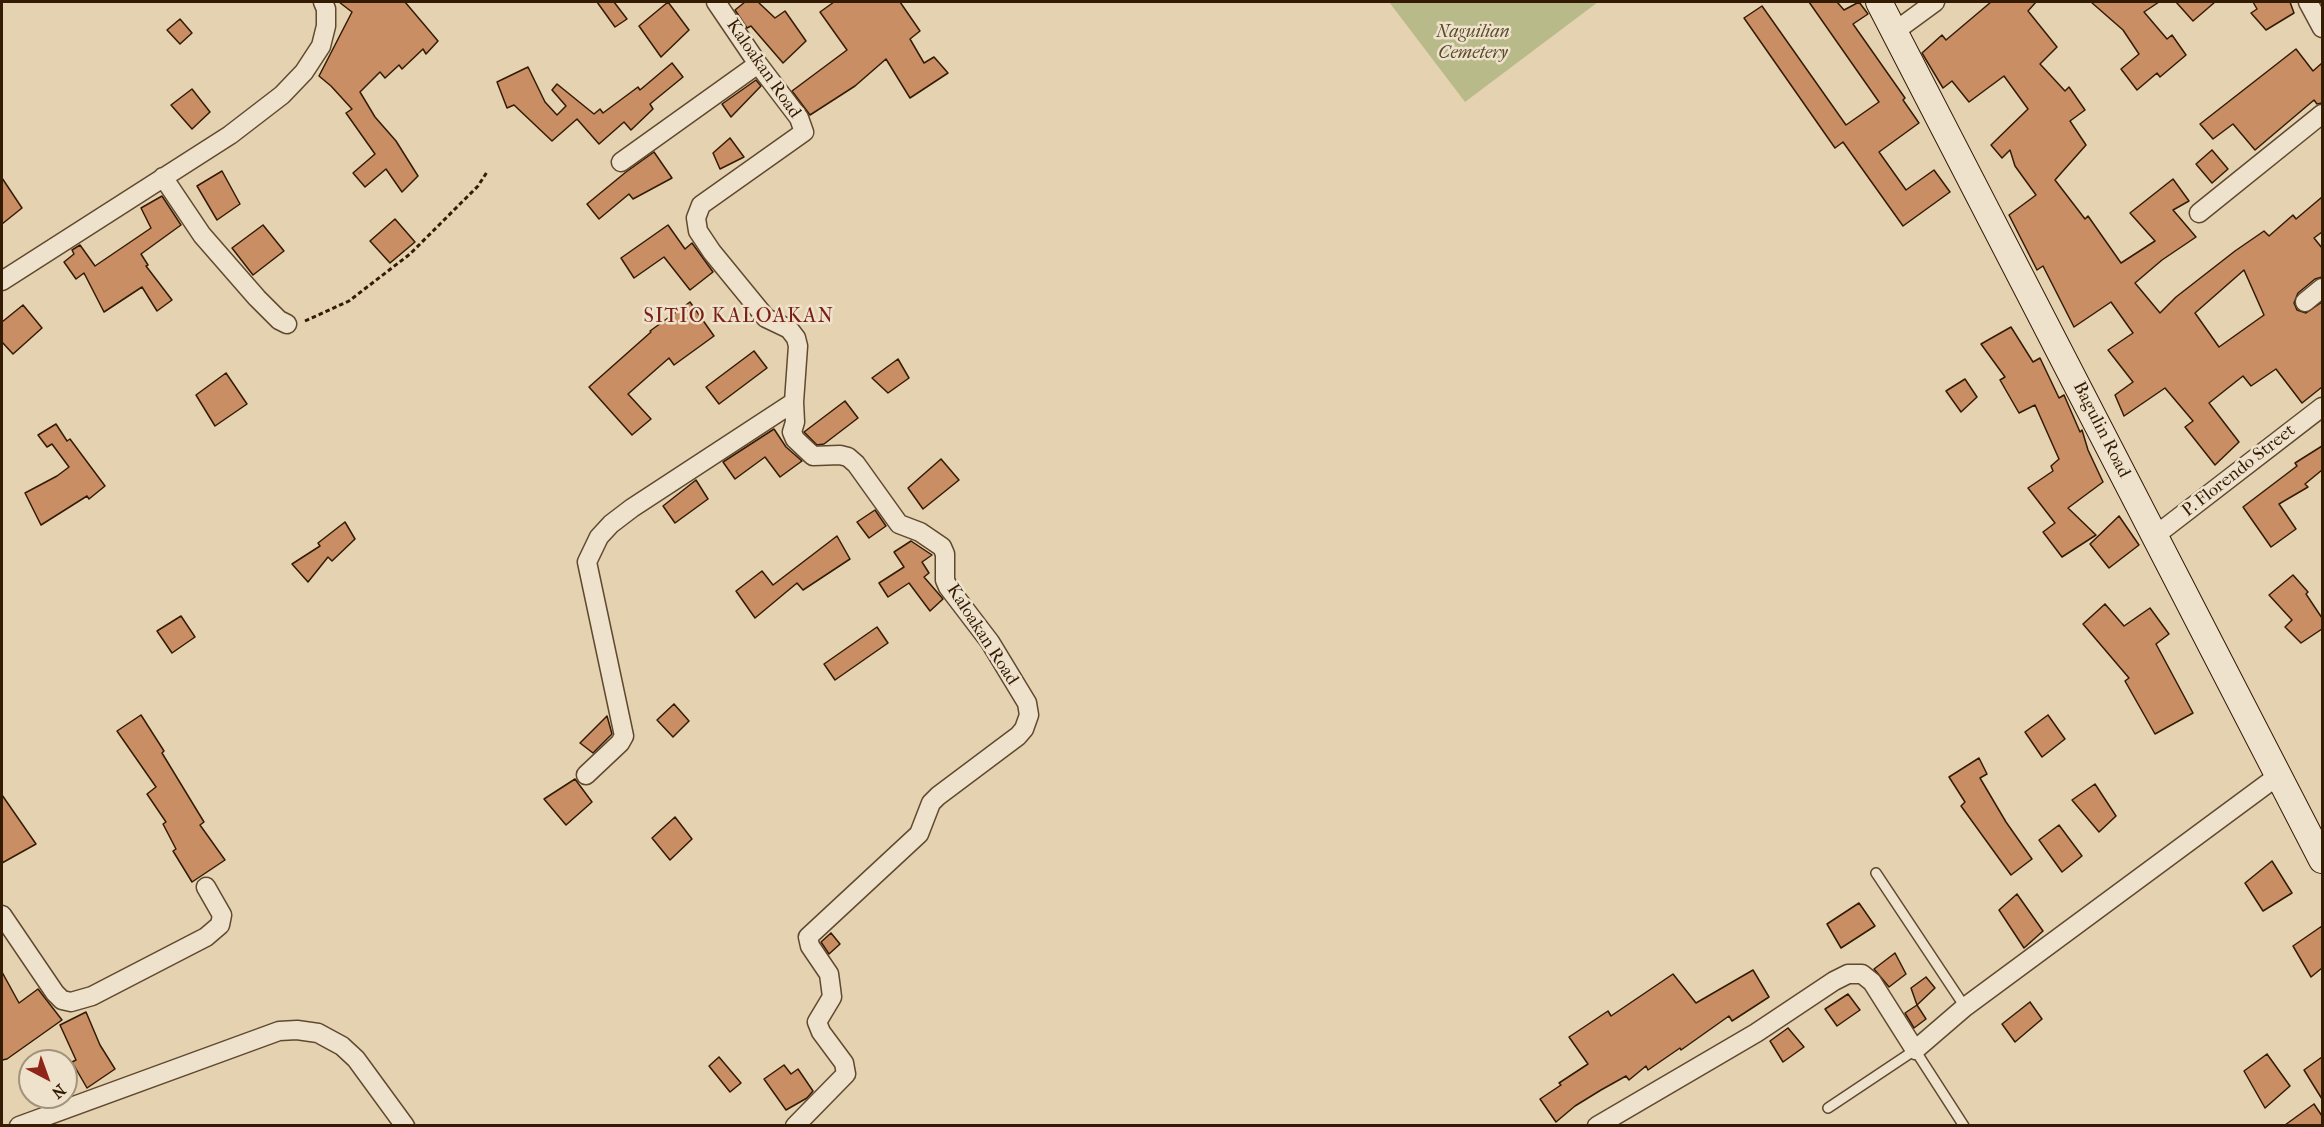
<!DOCTYPE html>
<html>
<head>
<meta charset="utf-8">
<style>
	body { margin:0 }
	#map { position:relative; width:2324px; height:1127px; overflow:hidden; background:#e5d2b1; font-family:"IM FELL French Canon",serif }
	canvas { display:block }
	.frame { position:absolute; inset:0; border:3px solid #331b04; pointer-events:none }
	.north { position:absolute; left:18px; top:1049px; width:60px; height:60px; box-sizing:border-box; background:#eee2cc; border:2px solid #a3927c; border-radius:50%; rotate:139deg; font-size:16px; font-weight:700; line-height:24px; text-align:center; color:#331b04 }
	.north::after { content:''; display:block; margin:auto; width:21px; height:27px; background:#8f2418; clip-path:polygon(50% 0,100% 100%,50% 72%,0 100%) }
</style>
</head>
<body>
<div id="map">
<canvas width="2324" height="1127"></canvas>
<div class="frame"></div>
<div class="north">N</div>
</div>
<script>
const ctx = document.querySelector('canvas').getContext('2d');
ctx.lineJoin = 'round';
function fillPath(path, color) { ctx.fillStyle = color; ctx.fill(path, 'evenodd'); }
const poly = rows => new Path2D(rows.map(r => 'M' + r).join(''));
function trace(path, color, width, dash) { ctx.strokeStyle = color; ctx.lineWidth = width; ctx.lineCap = dash ? 'butt' : 'round'; ctx.setLineDash(dash || []); ctx.stroke(path); }
function write(font, color, halo, rows, align = 'center') {
  ctx.font = font + ' "IM FELL French Canon",serif'; ctx.lineWidth = 5; ctx.setLineDash([]); ctx.textBaseline = 'middle'; ctx.strokeStyle = halo; ctx.fillStyle = color; for (const [text, x, y, turn = 0] of rows) {
    ctx.save(); ctx.translate(x, y); ctx.rotate((+turn || 0) * Math.PI / 180); ctx.textAlign = isNaN(turn) ? turn : align; if (halo) ctx.strokeText(text, 0, 0); ctx.fillText(text, 0, 0); ctx.restore();
  }
}
const green = poly([
	[1389,2,1598,2,1465,102]
]);
const building = poly([
	[339,2,405,2,438,41,426,54,423,49,402,69,399,65,385,78,380,72,360,92,375,117,396,141,418,176,402,192,386,169,365,187,353,173,375,154,346,113,352,109,331,86,319,76,352,12,339,2],
	[597,2,614,2,627,19,615,27,597,2],
	[668,2,689,30,661,57,639,26,668,2],
	[745,2,758,2,775,18,785,11,806,41,783,63,751,26,747,28,735,10,745,2],
	[834,2,900,2,920,31,910,39,924,63,934,57,948,73,910,98,886,59,855,86,810,115,792,91,847,50,820,12,834,2],
	[1809,2,1837,2,1844,10,1859,2,1868,14,1853,24,1905,98,1903,100,1919,123,1879,152,1906,190,1934,170,1950,192,1903,226,1843,142,1835,148,1744,18,1762,6,1846,125,1879,102,1809,2],
	[1991,2,2036,2,2028,11,2057,47,2040,64,2065,91,2069,87,2085,110,2070,121,2086,145,2055,180,2085,219,2088,216,2121,263,2155,241,2130,213,2173,179,2189,201,2173,210,2196,237,2162,260,2135,283,2160,313,2176,297,2235,251,2264,231,2269,236,2293,215,2296,219,2322,197,2322,232,2314,238,2322,248,2322,277,2315,279,2298,293,2294,303,2297,310,2306,313,2322,302,2322,387,2302,403,2276,369,2251,386,2243,376,2209,403,2239,442,2215,465,2185,427,2193,421,2165,388,2124,416,2115,395,2133,382,2108,350,2133,333,2111,302,2074,327,2043,266,2037,270,2009,215,2036,195,2015,166,2010,150,2002,158,1991,145,2028,109,2004,76,1969,102,1952,81,1943,88,1922,53,1942,35,1946,40,1991,2],
	[2244,270,2264,315,2219,347,2195,313,2244,270],
	[2091,2,2159,2,2144,12,2167,39,2172,35,2186,55,2160,77,2157,73,2137,90,2121,69,2139,54,2123,30,2091,2],
	[2176,2,2215,2,2193,21,2176,2],
	[2253,2,2290,2,2294,13,2266,30,2251,13,2257,9,2253,2],
	[180,19,192,33,180,44,167,30,180,19],
	[2296,49,2313,71,2322,63,2322,103,2317,104,2314,100,2255,150,2233,124,2213,139,2200,124,2296,49],
	[672,63,683,77,650,104,653,109,631,130,624,122,599,144,577,119,552,141,514,105,507,108,497,82,528,67,545,102,557,115,566,106,552,90,557,84,594,114,600,109,603,113,638,87,640,90,672,63],
	[756,80,761,86,731,117,722,104,756,80],
	[192,89,210,112,192,129,171,105,192,89],
	[730,138,744,157,720,169,713,153,730,138],
	[2212,150,2228,169,2212,183,2196,164,2212,150],
	[654,152,672,178,633,199,629,194,599,219,587,204,626,172,654,152],
	[222,171,240,204,217,220,197,186,222,171],
	[2,178,22,208,2,224,2,178],
	[162,196,181,225,141,254,148,265,146,266,172,300,157,311,142,287,104,312,84,273,76,279,64,262,74,254,72,250,80,245,95,266,151,228,141,208,162,196],
	[395,219,415,242,390,263,370,241,395,219],
	[263,225,284,251,253,275,232,248,263,225],
	[668,225,685,249,692,243,713,272,690,290,664,257,634,278,621,258,668,225],
	[690,302,714,336,674,365,669,358,628,394,651,419,632,435,589,387,651,332,650,331,690,302],
	[23,305,42,328,13,354,2,342,2,322,23,305],
	[2011,327,2033,362,2040,358,2059,398,2064,395,2080,432,2082,430,2088,450,2103,482,2068,508,2096,535,2062,557,2043,532,2055,523,2028,488,2053,471,2051,466,2059,459,2035,405,2019,413,2000,380,2005,377,1981,344,2011,327],
	[754,351,767,368,719,404,706,387,754,351],
	[898,359,909,378,888,393,872,378,898,359],
	[226,373,247,404,215,426,196,395,226,373],
	[1965,379,1977,397,1961,412,1946,391,1965,379],
	[845,401,858,418,824,444,817,445,804,432,845,401],
	[56,424,67,441,70,439,105,486,89,499,87,496,41,525,25,493,57,476,69,467,52,444,47,447,38,435,56,424],
	[774,429,786,447,802,461,780,477,765,457,735,479,723,462,774,429],
	[2322,446,2322,470,2305,484,2308,487,2279,504,2296,529,2271,547,2243,507,2297,466,2295,463,2322,446],
	[941,459,959,480,923,509,908,488,941,459],
	[696,480,708,499,675,523,663,506,696,480],
	[875,510,886,526,869,538,857,522,875,510],
	[2119,516,2139,545,2109,568,2090,544,2119,516],
	[345,522,355,539,332,561,328,557,308,582,292,564,320,546,318,543,345,522],
	[837,536,850,559,803,590,797,583,755,618,736,591,762,571,773,585,837,536],
	[911,541,932,555,922,562,929,573,924,577,943,599,930,611,909,583,888,597,879,583,904,567,894,552,911,541],
	[2293,575,2308,592,2306,594,2322,618,2322,629,2301,643,2285,627,2292,620,2269,595,2293,575],
	[2105,604,2124,626,2150,608,2169,634,2156,644,2193,713,2155,734,2125,681,2129,678,2083,624,2105,604],
	[181,616,195,637,172,653,157,631,181,616],
	[877,627,888,643,835,680,824,664,877,627],
	[674,704,689,721,673,737,657,720,674,704],
	[141,715,164,751,162,753,204,822,200,825,225,860,192,882,173,851,176,849,163,824,166,822,147,794,156,787,117,731,141,715],
	[2048,715,2065,739,2042,757,2025,732,2048,715],
	[607,716,612,734,593,753,580,743,607,716],
	[1979,758,1987,774,1980,778,2006,822,2032,859,2011,875,1961,806,1965,802,1949,777,1979,758],
	[575,779,592,802,566,825,544,799,575,779],
	[2095,784,2116,816,2099,832,2072,800,2095,784],
	[2,795,36,844,2,863,2,795],
	[675,817,692,839,670,860,652,838,675,817],
	[2059,825,2082,856,2062,872,2039,840,2059,825],
	[2272,861,2292,893,2263,911,2245,883,2272,861],
	[2017,894,2043,931,2024,948,1999,910,2017,894],
	[1859,903,1875,926,1841,948,1827,924,1859,903],
	[2322,926,2322,968,2311,977,2293,946,2322,926],
	[831,933,840,944,829,954,821,942,831,933],
	[1895,953,1906,974,1889,987,1874,969,1895,953],
	[1753,970,1769,997,1732,1021,1729,1016,1681,1050,1680,1048,1648,1070,1646,1066,1629,1080,1626,1076,1601,1090,1575,1106,1556,1122,1540,1099,1561,1085,1559,1083,1588,1064,1569,1037,1608,1011,1611,1016,1673,974,1696,1003,1753,970],
	[2,972,19,1003,38,989,62,1020,7,1059,2,1060,2,972],
	[1926,977,1935,988,1917,1005,1911,988,1926,977],
	[1848,994,1860,1010,1837,1026,1825,1009,1848,994],
	[2030,1002,2042,1019,2015,1042,2002,1024,2030,1002],
	[1917,1005,1926,1019,1914,1028,1905,1013,1917,1005],
	[86,1012,100,1045,115,1069,87,1088,72,1062,76,1060,60,1025,86,1012],
	[1788,1028,1804,1047,1783,1062,1770,1041,1788,1028],
	[2267,1054,2290,1086,2265,1108,2244,1071,2267,1054],
	[719,1057,741,1083,730,1092,709,1066,719,1057],
	[2322,1057,2322,1099,2304,1070,2322,1057],
	[784,1065,791,1074,798,1069,813,1091,807,1098,786,1110,764,1079,784,1065],
	[2314,1104,2322,1116,2322,1125,2285,1125,2314,1104]
]);
const path = poly([
	[305,321,349,301,410,254,478,186,487,172]
]);
const lane = poly([
	[1876,873,1965,1007],
	[1828,1108,1915,1050,1964,1126]
]);
const street = poly([
	[716,2,758,64,799,118,804,132,701,205,696,218,698,231,712,252,766,318,789,329,796,338,798,346,794,402,795,422,792,432,795,439,813,456,840,455,848,457,856,464,899,524,920,532,942,547,945,554,945,580,948,587,990,642,1027,703,1029,715,1024,729,1018,736,938,796,931,803,919,834,808,937,810,946,829,974,831,989,832,997,817,1022,821,1032,844,1063,846,1074,795,1126],
	[2308,2,2322,28],
	[1894,32,1935,2],
	[621,162,758,64],
	[163,177,202,235,257,298,279,320,287,324],
	[2199,213,2322,114],
	[2,281,230,135,282,95,304,72,321,46,326,26,326,9,323,2],
	[2305,302,2322,288],
	[2156,535,2322,407],
	[586,775,620,743,624,736,587,562,599,537,611,524,632,508,794,402],
	[2,915,55,993,62,1000,71,1002,92,996,206,937,220,925,222,915,206,887],
	[19,1126,279,1031,297,1030,318,1033,342,1046,356,1059,405,1126],
	[1597,1126,1756,1033,1834,981,1848,974,1862,974,1872,982,1915,1050,1965,1007,2279,775]
]);
const secondary = poly([
	[1879,2,2322,860]
]);
const parkNames = [
	["Naguilian",1473,33],
	["Cemetery",1473,54]
];
const streetNames = [
	["Kaloakan Road",763,69,55],
	["Bagulin Road",2101,430,63],
	["P. Florendo Street",2239,471,-38],
	["Kaloakan Road",982,635,57]
];
const neighbourhoodNames = [
	["SITIO KALOAKAN",739,317]
];
fillPath(green, '#b8bb89');
fillPath(building, '#ca8e65');
trace(building, '#331b04', 1.5);
trace(lane, '#60492f', 12);
trace(street, '#60492f', 21);
trace(secondary, '#331b04', 28);
trace(path, '#331b04', 3, [4.5, 3]);
trace(lane, '#eee2cc', 9);
trace(street, '#eee2cc', 18);
trace(secondary, '#eee2cc', 26);
write('italic 18px', '#5b4b2c', '#eee2cc', parkNames);
write('18px', '#331b04', '#eee2cc', streetNames);
ctx.letterSpacing = '1.5px';
write('20px', '#7a1f14', '#eee2cc', neighbourhoodNames);
ctx.letterSpacing = '0px';
</script>
</body>
</html>
